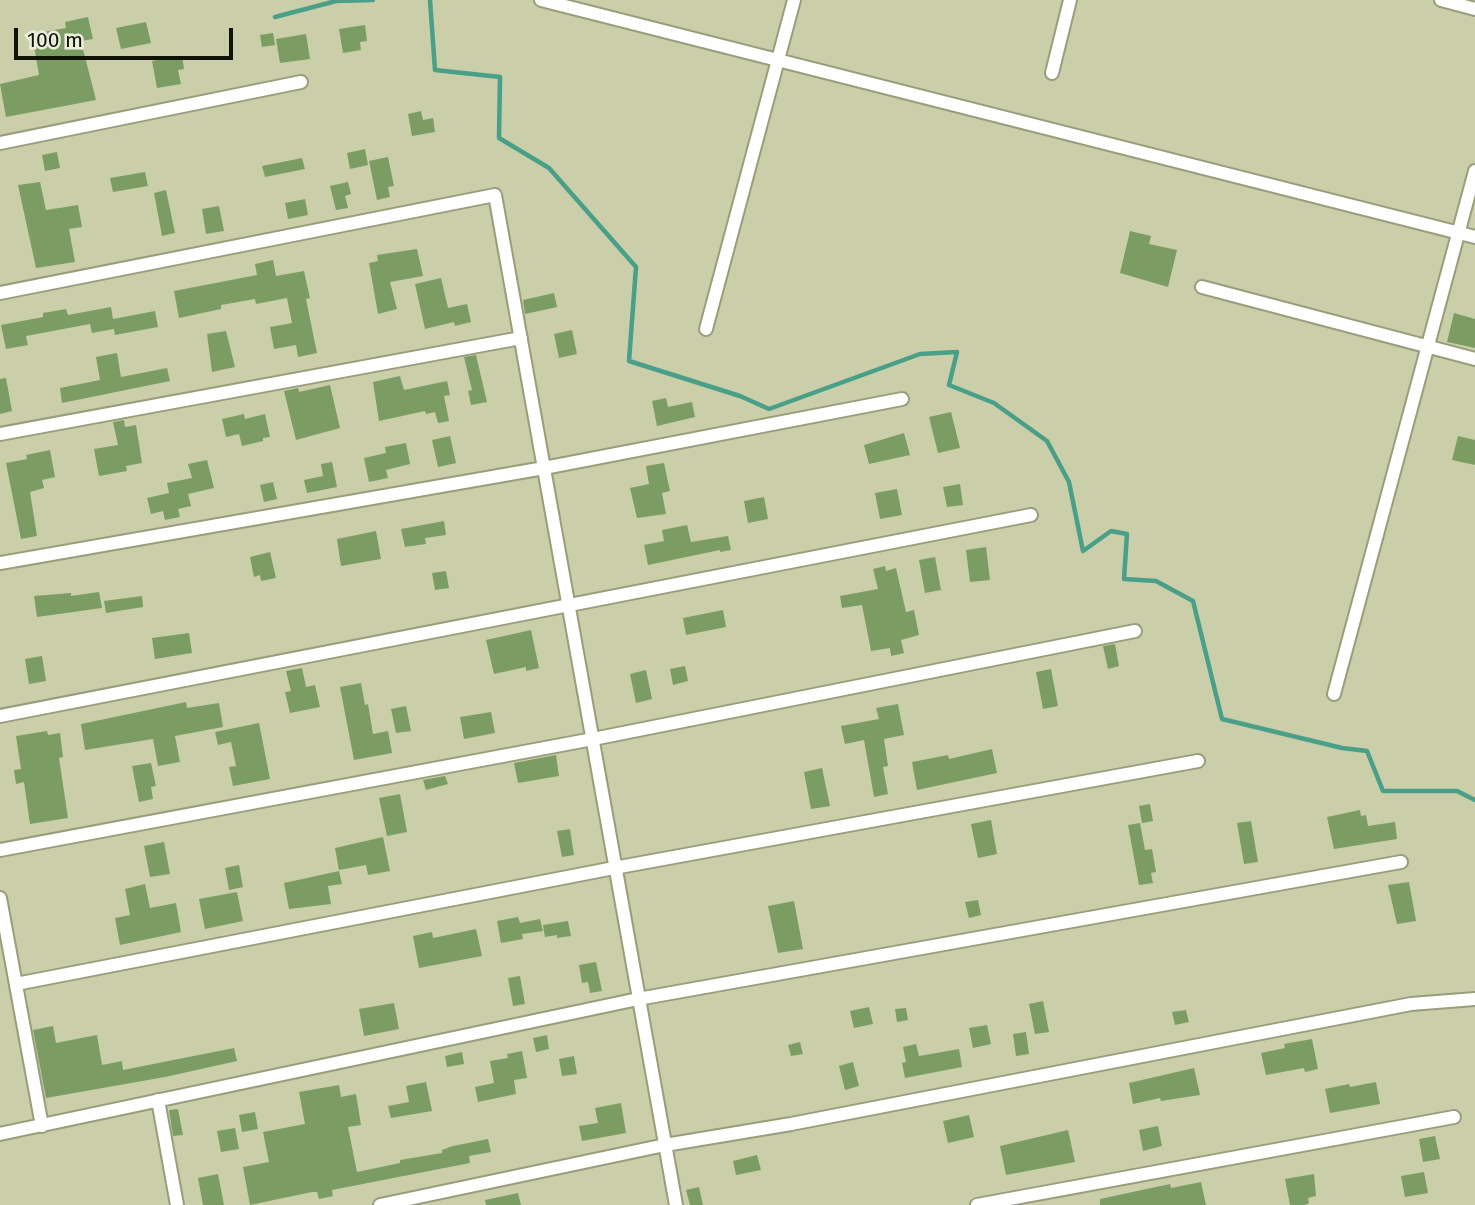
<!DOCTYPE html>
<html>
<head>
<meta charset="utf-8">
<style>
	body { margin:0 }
	#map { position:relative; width:1475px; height:1205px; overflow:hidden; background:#cacfaa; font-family:"Fira Sans",sans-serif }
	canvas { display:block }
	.scale { position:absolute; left:14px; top:28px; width:219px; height:32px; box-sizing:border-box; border:4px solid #111206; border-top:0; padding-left:9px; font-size:21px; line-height:24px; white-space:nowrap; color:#111206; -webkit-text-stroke:5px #ebeedb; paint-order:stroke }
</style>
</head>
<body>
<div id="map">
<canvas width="1475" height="1205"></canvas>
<div class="scale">100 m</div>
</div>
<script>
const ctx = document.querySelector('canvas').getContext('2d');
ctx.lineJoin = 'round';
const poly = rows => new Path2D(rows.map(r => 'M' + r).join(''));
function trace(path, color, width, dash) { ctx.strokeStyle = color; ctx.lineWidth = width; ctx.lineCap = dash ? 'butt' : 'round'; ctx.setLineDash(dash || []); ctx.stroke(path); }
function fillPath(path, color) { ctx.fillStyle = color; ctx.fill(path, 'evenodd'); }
const stream = poly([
	[430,0,435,70,500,77,499,138,549,168,636,267,629,361,740,396,769,409,920,354,957,352,949,385,994,403,1047,441,1069,482,1083,551,1111,531,1127,534,1124,579,1156,581,1193,601,1222,719,1342,748,1367,751,1383,791,1457,791,1475,800],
	[275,17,336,1,373,0]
]);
const building = poly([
	[88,17,93,39,81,41,96,100,6,117,0,84,39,75,32,34,66,28,65,22],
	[146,22,151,43,121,49,116,28],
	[365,25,367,41,360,42,361,50,343,53,339,29],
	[273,33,275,45,262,47,260,35],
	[306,34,310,59,280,63,276,39],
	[182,56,184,69,178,70,181,84,157,88,152,61],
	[421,111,423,120,433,118,435,132,412,136,408,114],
	[365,149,368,165,350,169,347,153],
	[57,152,60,168,45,171,42,155],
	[388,157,394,186,388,187,390,197,377,200,369,161],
	[302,158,305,169,265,177,262,166],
	[145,172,148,186,113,192,110,178],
	[40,182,46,210,78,205,82,227,69,229,75,262,36,268,18,185],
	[348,182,351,194,345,196,348,208,336,210,330,186],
	[166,190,175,233,162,236,154,193],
	[305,199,308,215,288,219,285,203],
	[219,206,224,231,206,234,202,209],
	[1130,231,1151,236,1149,244,1177,250,1168,287,1120,273],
	[417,249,423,276,390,282,397,309,378,314,369,263,378,261,377,255],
	[273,260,276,276,304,271,310,298,306,299,317,353,298,357,296,345,274,349,270,327,292,323,287,298,256,304,255,299,221,305,221,309,179,318,174,291,257,275,255,264],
	[441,278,448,308,467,304,471,322,455,326,454,322,425,329,415,284],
	[554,293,557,307,525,314,523,300],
	[111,307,113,319,155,311,158,327,115,335,114,329,92,333,90,324,26,336,28,345,6,349,1,325,43,317,43,313,66,309,68,315],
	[1454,313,1475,319,1475,348,1447,342],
	[572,330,577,354,559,358,554,334],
	[226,331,235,367,212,372,207,334],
	[117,353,121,377,167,368,170,381,62,403,60,388,100,380,96,357],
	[476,355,487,402,471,405,468,391,472,390,464,357],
	[400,376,404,390,447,381,450,395,444,396,449,421,438,423,435,412,426,414,425,411,379,421,373,382],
	[6,378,12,411,0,414,0,379],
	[330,385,340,428,296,440,284,391,298,388,299,392],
	[666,398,668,407,692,402,695,417,657,426,652,401],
	[951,412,960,448,938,453,929,417],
	[244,414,245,419,265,414,270,437,263,438,263,441,242,446,239,434,226,437,222,419],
	[124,420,125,427,136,425,142,463,126,466,127,471,99,476,94,449,118,445,113,422],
	[904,433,910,455,869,464,864,445],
	[450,436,456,463,438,467,432,440],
	[1458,436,1475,440,1475,465,1452,460],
	[406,443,410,464,386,470,388,478,369,482,364,458,386,453,385,447],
	[50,450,55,477,42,480,44,488,30,492,37,536,21,539,6,463,27,459,26,455],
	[207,460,214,488,188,494,191,506,178,509,180,517,165,520,163,511,151,514,147,498,169,493,167,483,192,478,188,464],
	[332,462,337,487,307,493,304,480,323,476,321,464],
	[664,463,670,491,662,493,666,514,637,518,630,488,649,484,646,466],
	[273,482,277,499,264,502,260,485],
	[960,484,963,505,947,507,943,487],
	[897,489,902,515,880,519,875,493],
	[764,497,768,519,748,523,744,501],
	[444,521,446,535,425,538,426,544,405,547,401,529],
	[687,525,691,542,728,536,731,550,720,552,720,550,648,565,644,545,664,541,662,530],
	[376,531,381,559,341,566,337,539],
	[986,547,990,580,970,582,966,550],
	[270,552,276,578,261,581,260,575,254,577,250,557],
	[935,557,941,590,925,593,919,560],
	[885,566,886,571,896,568,906,612,914,610,919,635,901,640,904,653,891,656,890,648,871,651,862,605,842,608,840,596,878,589,873,569],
	[446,571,449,588,435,590,432,573],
	[99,592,102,608,37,617,34,596,71,593,71,596],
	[142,596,143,607,106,613,104,601],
	[723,610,726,627,686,635,683,618],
	[531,630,539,668,526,671,526,667,494,674,486,640],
	[189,633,192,653,155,659,152,638],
	[1115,644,1119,666,1108,669,1103,646],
	[42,656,46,681,29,684,25,659],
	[685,666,688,681,673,685,670,669],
	[302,668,306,687,315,685,320,707,290,713,285,692,291,691,286,671],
	[1051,669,1058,706,1043,709,1036,672],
	[646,670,652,699,636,703,630,674],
	[361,683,365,705,368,704,373,734,388,731,392,753,354,760,340,687],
	[186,702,187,708,219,703,223,727,175,736,180,762,158,766,153,739,85,750,81,724],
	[898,704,904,735,884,739,888,766,883,767,888,794,874,797,864,740,845,744,841,726,879,719,876,708],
	[406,706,411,731,396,733,391,709],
	[491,712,495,733,464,739,460,717],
	[259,723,270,779,233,786,229,767,236,766,231,742,218,745,215,732],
	[47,731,48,735,60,733,63,757,59,758,68,818,30,824,24,782,16,784,14,770,21,769,16,736],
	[992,749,997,773,917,790,912,762,948,755,949,759],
	[556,755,559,776,518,783,514,763],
	[151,763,156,786,151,787,153,799,139,802,132,766],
	[822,768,830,806,811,809,804,772],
	[445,776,448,784,426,790,423,780],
	[400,794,407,832,387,836,379,798],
	[1150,804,1153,821,1142,823,1139,806],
	[1360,810,1361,816,1366,815,1368,826,1395,822,1397,839,1334,849,1327,817],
	[991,820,997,854,978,858,971,824],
	[1251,821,1258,862,1244,864,1237,823],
	[1140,823,1145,850,1152,849,1156,872,1151,873,1153,883,1139,885,1128,825],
	[570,829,574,855,562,857,557,831],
	[383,837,390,871,368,875,366,865,339,870,335,848],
	[164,842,170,874,150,877,144,846],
	[239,865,243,887,229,890,225,868],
	[339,871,342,884,328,886,331,904,289,909,284,883],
	[1409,882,1416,921,1397,924,1388,885],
	[145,884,150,908,176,903,181,932,120,945,115,918,130,915,125,889],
	[237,892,243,921,205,929,199,899],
	[978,900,981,915,969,918,965,902],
	[794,901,803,949,778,953,768,906],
	[518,917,520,923,540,919,543,931,522,934,523,939,501,943,497,921],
	[568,921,571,936,557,938,557,935,545,937,543,925],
	[476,929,482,956,419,968,413,936,432,932,433,938],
	[596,962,602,991,590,993,588,982,582,983,579,965],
	[520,976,525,1004,513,1006,508,978],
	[1043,1001,1049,1032,1035,1034,1029,1004],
	[394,1003,399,1029,364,1036,359,1009],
	[869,1007,873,1024,854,1028,850,1011],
	[906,1008,908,1020,897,1022,895,1009],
	[1186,1010,1189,1022,1175,1025,1172,1012],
	[987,1025,991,1044,973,1048,969,1028],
	[53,1026,56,1043,97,1035,102,1065,122,1061,123,1070,234,1048,237,1061,165,1077,46,1098,33,1030],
	[1026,1032,1029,1054,1016,1056,1013,1034],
	[547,1035,549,1049,536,1052,533,1038],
	[1312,1039,1318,1069,1305,1072,1304,1068,1266,1075,1261,1053,1285,1048,1284,1044],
	[800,1042,803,1054,791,1056,788,1045],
	[916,1044,919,1056,959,1049,962,1067,905,1078,902,1063,906,1062,903,1047],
	[522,1051,527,1078,514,1080,516,1094,478,1102,475,1087,494,1083,490,1061,508,1058,507,1054],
	[462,1052,464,1064,447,1067,445,1056],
	[574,1056,577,1074,562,1076,559,1059],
	[853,1062,859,1086,845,1090,839,1066],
	[1194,1068,1200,1095,1161,1101,1160,1098,1133,1104,1129,1083],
	[426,1082,432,1111,391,1118,388,1106,409,1102,406,1086],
	[1376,1082,1380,1104,1330,1113,1325,1089,1349,1084,1350,1087],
	[339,1085,341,1097,356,1094,361,1125,348,1127,357,1172,400,1163,400,1160,442,1153,442,1150,453,1146,488,1139,491,1152,469,1156,470,1163,332,1190,333,1196,319,1199,317,1192,312,1192,250,1205,243,1167,269,1162,263,1132,305,1124,299,1092],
	[621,1103,626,1133,582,1141,579,1126,598,1123,595,1108],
	[178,1109,183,1135,173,1136,169,1110],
	[255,1112,258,1129,242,1132,239,1115],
	[969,1115,974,1137,948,1143,943,1121],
	[1158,1126,1162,1146,1143,1151,1139,1130],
	[235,1128,239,1149,221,1152,217,1131],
	[1068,1130,1075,1162,1006,1175,1000,1146],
	[1435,1136,1440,1159,1423,1162,1419,1139],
	[757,1155,761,1170,736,1175,733,1161],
	[1424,1172,1428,1193,1405,1197,1401,1176],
	[218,1174,224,1205,203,1205,198,1178],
	[1314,1174,1316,1196,1308,1198,1309,1203,1305,1205,1290,1205,1285,1179],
	[1201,1182,1206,1205,1100,1205,1100,1199,1170,1184,1171,1188],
	[699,1187,703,1205,690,1205,686,1190],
	[518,1193,521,1205,486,1205,485,1200]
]);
const minor = poly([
	[541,0,1475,237],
	[1441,0,1475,9],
	[1052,73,1070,0],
	[0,143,301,82],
	[1202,287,1475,359],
	[0,293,495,195,676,1205],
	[706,329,794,0],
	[0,434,521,338],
	[0,563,544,468,902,399],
	[1334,694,1475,171],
	[0,716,1031,515],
	[0,850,593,739,1135,631],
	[0,898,42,1126],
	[16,984,614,868,1198,761],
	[158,1100,177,1205],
	[0,1134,638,999,1401,862],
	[380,1205,665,1145,791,1124,1411,1004,1475,999],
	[977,1205,1454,1117]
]);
trace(stream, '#499f88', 4.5);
fillPath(building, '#7b9d63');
trace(minor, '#999d7a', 16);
trace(minor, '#fff', 12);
</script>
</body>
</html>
